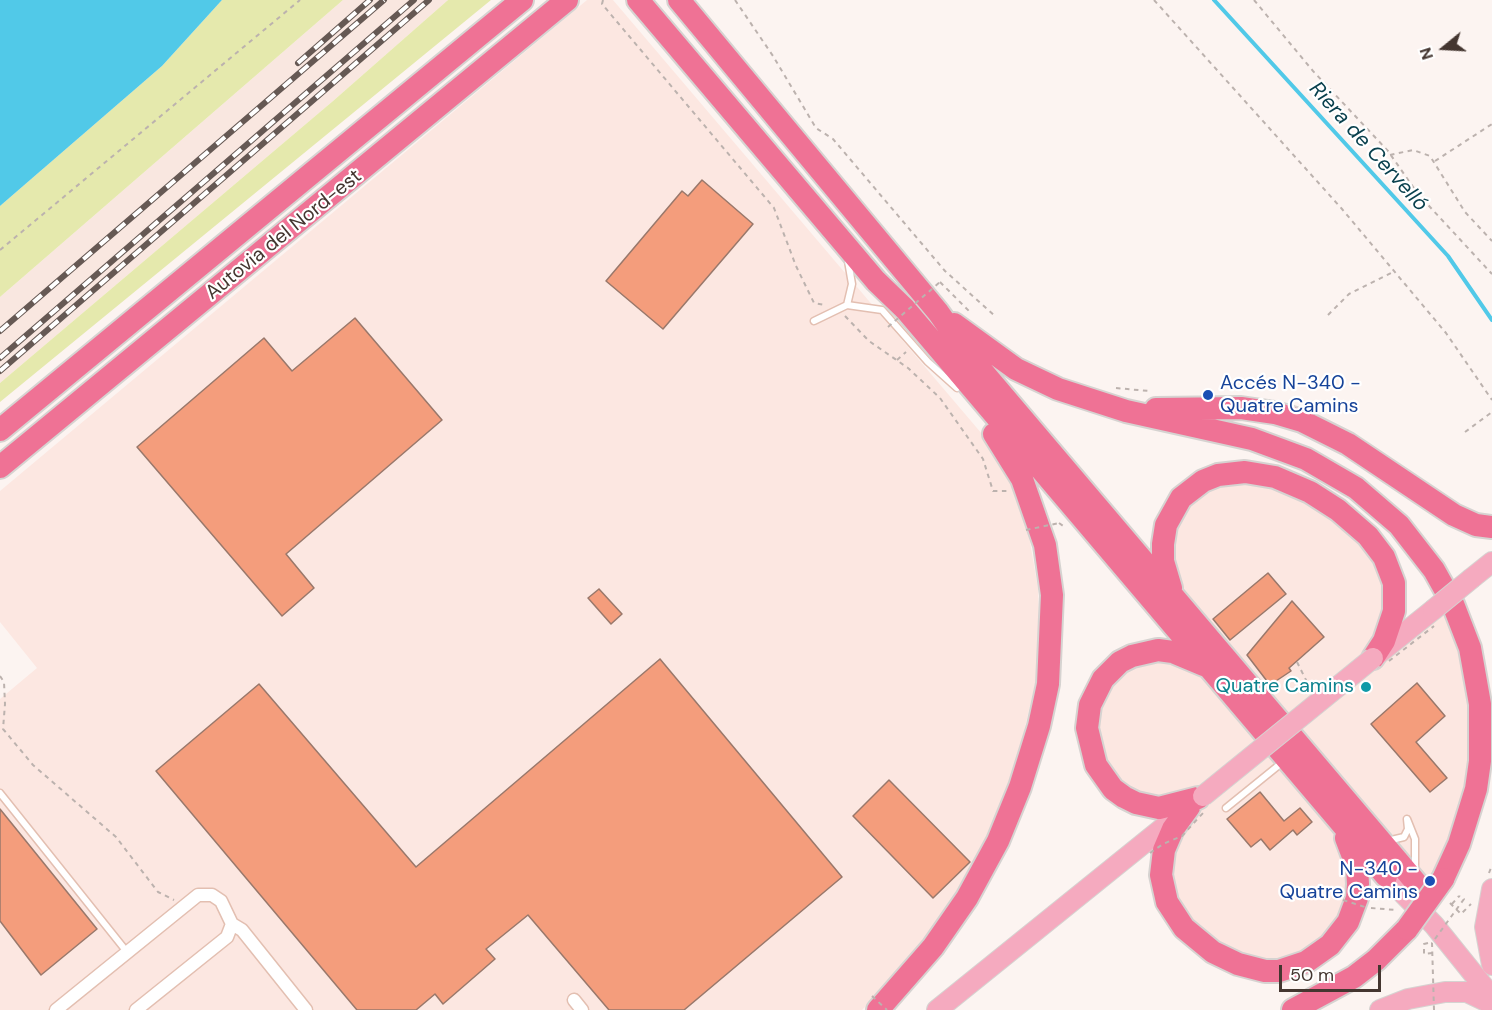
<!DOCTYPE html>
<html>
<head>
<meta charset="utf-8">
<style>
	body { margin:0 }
	#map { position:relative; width:1492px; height:1010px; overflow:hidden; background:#fcf4f1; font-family:"DM Sans",sans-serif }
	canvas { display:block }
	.north { position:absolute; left:1414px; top:18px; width:60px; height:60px; -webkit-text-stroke:4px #fff; paint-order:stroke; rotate:252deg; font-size:16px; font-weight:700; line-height:24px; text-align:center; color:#443630 }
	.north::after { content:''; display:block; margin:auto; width:21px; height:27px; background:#443630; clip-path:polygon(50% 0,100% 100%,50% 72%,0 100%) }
	.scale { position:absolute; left:1279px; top:965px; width:102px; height:27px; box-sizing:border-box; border:3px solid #443630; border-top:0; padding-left:8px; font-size:18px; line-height:21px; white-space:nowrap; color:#443630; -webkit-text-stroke:4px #fff; paint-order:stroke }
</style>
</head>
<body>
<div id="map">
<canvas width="1492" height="1010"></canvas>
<div class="north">N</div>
<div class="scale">50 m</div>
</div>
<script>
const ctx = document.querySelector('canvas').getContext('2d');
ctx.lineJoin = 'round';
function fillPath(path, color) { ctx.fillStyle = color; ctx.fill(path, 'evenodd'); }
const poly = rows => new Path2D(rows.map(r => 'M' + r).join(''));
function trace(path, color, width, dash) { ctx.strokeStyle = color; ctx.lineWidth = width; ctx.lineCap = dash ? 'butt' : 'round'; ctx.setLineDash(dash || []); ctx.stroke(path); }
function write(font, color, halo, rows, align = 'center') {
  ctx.font = font + ' "DM Sans",sans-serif'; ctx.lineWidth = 4.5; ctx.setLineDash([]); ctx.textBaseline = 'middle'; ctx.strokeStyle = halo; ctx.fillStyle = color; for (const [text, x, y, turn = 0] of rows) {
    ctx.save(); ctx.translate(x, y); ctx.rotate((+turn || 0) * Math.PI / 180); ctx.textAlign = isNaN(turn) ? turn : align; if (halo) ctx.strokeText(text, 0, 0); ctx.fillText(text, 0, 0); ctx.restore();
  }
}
const built = poly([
	[343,0,448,0,333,101,0,383,0,297]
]);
const industrial = poly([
	[587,0,613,0,988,441,1009,479,1026,519,1038,588,1040,662,1020,749,996,824,948,910,895,976,862,1010,0,1010,0,699,37,668,0,622,0,491],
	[1275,477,1384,557,1384,641,1448,598,1481,733,1434,894,1357,867,1330,945,1251,968,1167,902,1173,829,1136,803,1091,752,1103,679,1173,652,1163,561,1191,489]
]);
const green = poly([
	[222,0,343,0,0,297,0,206,162,66],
	[448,0,491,0,0,402,0,383,333,101]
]);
const water = poly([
	[0,0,222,0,162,66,0,206]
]);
const stream = poly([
	[1214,0,1448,256,1492,320]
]);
const building = poly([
	[702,180,753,224,663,329,606,281,682,191,688,196,702,180],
	[355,318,442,420,286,554,314,588,282,616,137,447,264,338,292,371,355,318],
	[1268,573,1286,594,1230,640,1213,619,1268,573],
	[599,589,622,614,611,624,588,598,599,589],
	[1292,601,1324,637,1289,668,1291,671,1270,685,1247,655,1292,601],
	[660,659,842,877,684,1010,609,1010,528,915,486,949,495,959,443,1004,435,994,416,1010,357,1010,156,771,259,684,416,867,660,659],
	[1417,683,1445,716,1416,742,1447,778,1430,792,1371,724,1417,683],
	[889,780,970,862,933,898,853,816,889,780],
	[1260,792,1284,821,1300,808,1312,822,1297,835,1293,830,1270,850,1261,839,1251,847,1227,819,1260,792],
	[0,809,97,929,41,975,0,921,0,809]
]);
const path = poly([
	[603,0,602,4,774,208,796,266,814,303,825,305],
	[735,0,773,56,816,128,833,139,945,271,995,316],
	[1154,0,1342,209,1446,333,1492,400],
	[1254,0,1313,71,1388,151,1418,194,1492,274],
	[1390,155,1413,150,1430,156,1465,212,1492,241],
	[1435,161,1492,124],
	[0,250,300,0],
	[940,282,969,311],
	[1328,315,1349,294,1395,271],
	[845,316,869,341,908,368,940,398,983,459,993,491,1007,491],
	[897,360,906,352],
	[1116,388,1149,391],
	[1465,432,1492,412],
	[1059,523,1066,528],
	[1297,662,1310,688],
	[0,676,4,682,5,704,3,729,33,765,116,837,158,892,174,900],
	[1489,873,1492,865],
	[1450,903,1461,914,1471,904],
	[1452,904,1459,896],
	[1371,908,1395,910],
	[1428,943,1424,944,1424,954,1433,953]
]);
const lane = poly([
	[847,305,852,284,848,261],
	[814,321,847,305,882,310,928,362,957,388],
	[0,793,127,952],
	[1226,808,1284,761],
	[1387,841,1404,837,1408,829,1407,819,1415,839,1415,870]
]);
const street = poly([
	[232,924,242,930,306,1010],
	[574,1000,582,1010],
	[56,1010,198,895,212,895,221,901,232,924,227,937,136,1010]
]);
const primary = poly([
	[1472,578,1492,562],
	[1377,655,1433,610],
	[1386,876,1434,925,1492,997],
	[1492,889,1485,927,1492,965],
	[937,1010,1180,814],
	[1380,1010,1408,999,1445,992,1467,992,1492,1004]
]);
const highway = poly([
	[638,0,876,281,905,309,1386,876],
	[679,0,938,312,967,353,1418,885],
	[954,324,1016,369,1058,389,1126,411,1252,439,1306,459,1356,488,1399,525,1434,570,1453,604,1470,648,1480,704,1480,761,1476,789,1459,844,1443,879],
	[1156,409,1241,408,1275,413,1302,421,1348,444,1454,515,1476,525,1492,527],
	[0,430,522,0],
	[0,467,567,0],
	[1171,588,1163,561,1163,544,1166,525,1181,498,1203,481,1218,475,1245,472,1275,477,1310,492,1338,510,1368,536,1384,557,1394,583,1394,611,1384,641,1373,658],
	[1198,798,1159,808,1136,803,1124,797,1113,789,1096,765,1087,728,1090,705,1103,679,1120,662,1132,656,1158,650,1173,652,1204,665],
	[1189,807,1173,829,1164,850,1161,875,1167,902,1184,928,1213,952,1238,964,1265,971,1279,971,1306,962,1330,945,1348,922,1357,898,1358,884,1357,867,1346,838],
	[878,1010,933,947,967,898,998,841,1020,787,1039,726,1048,684,1052,595,1045,545,1022,479,994,434],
	[1293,1010,1354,977,1376,960,1407,929]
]);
const rail = poly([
	[298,63,370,0],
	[0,331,384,0],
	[0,358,414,0],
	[0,371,429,0]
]);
const pathBridge = poly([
	[888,327,940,282],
	[1026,530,1059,523],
	[1389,661,1434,626],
	[1150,853,1163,844,1182,836,1203,813],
	[1343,900,1368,908],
	[872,996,887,1010],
	[1434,1010,1432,943,1464,899,1459,896]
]);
const primaryBridge = poly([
	[1433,610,1472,578],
	[1203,796,1373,658]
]);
const highwayBridge = poly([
	[1407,929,1443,879]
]);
const markers = [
	[1208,395,6,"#1a4fb4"],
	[1366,687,6,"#0f9aa8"],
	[1430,881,6,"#1a4fb4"]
];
const streetNames = [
	["Autovia del Nord-est",284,235,-39]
];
const transitNames = [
	["Accés N-340 -",1220,384],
	["Quatre Camins",1220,407],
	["N-340 -",1418,870,"right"],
	["Quatre Camins",1418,893,"right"]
];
const cultureNames = [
	["Quatre Camins",1354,687]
];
const waterNames = [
	["Riera de Cervelló",1368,147,48]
];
fillPath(built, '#f9e7e0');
fillPath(industrial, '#fce7e1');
fillPath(green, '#e5e9ad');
fillPath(water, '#51c9e8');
trace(stream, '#51c9e8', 4);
fillPath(building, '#f49d7c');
trace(building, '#99786b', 1.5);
trace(lane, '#e3bfb1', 9);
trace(street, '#e3bfb1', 15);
trace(primary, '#d6d3d1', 22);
trace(highway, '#d6d3d1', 26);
trace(path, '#bcb2ae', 2, [4.5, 4.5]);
trace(lane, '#fff', 6);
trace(street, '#fff', 12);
trace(primary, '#f5aabf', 20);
trace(highway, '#ef7295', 22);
trace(rail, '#665954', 6);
trace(rail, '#fff', 4, [11]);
trace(primaryBridge, '#d6d3d1', 22, []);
trace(highwayBridge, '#d6d3d1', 26, []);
trace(pathBridge, '#bcb2ae', 2, [4.5, 4.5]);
trace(primaryBridge, '#f5aabf', 20);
trace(highwayBridge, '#ef7295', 22);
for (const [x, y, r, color] of markers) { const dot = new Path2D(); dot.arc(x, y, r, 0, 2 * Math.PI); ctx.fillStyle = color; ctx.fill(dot); trace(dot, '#fff', 2); }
write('20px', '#443630', '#fff', streetNames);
write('20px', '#164399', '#fff', transitNames, 'left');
write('20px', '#0d838f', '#fff', cultureNames, 'right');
write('italic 21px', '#0a414e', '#fff', waterNames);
</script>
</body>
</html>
